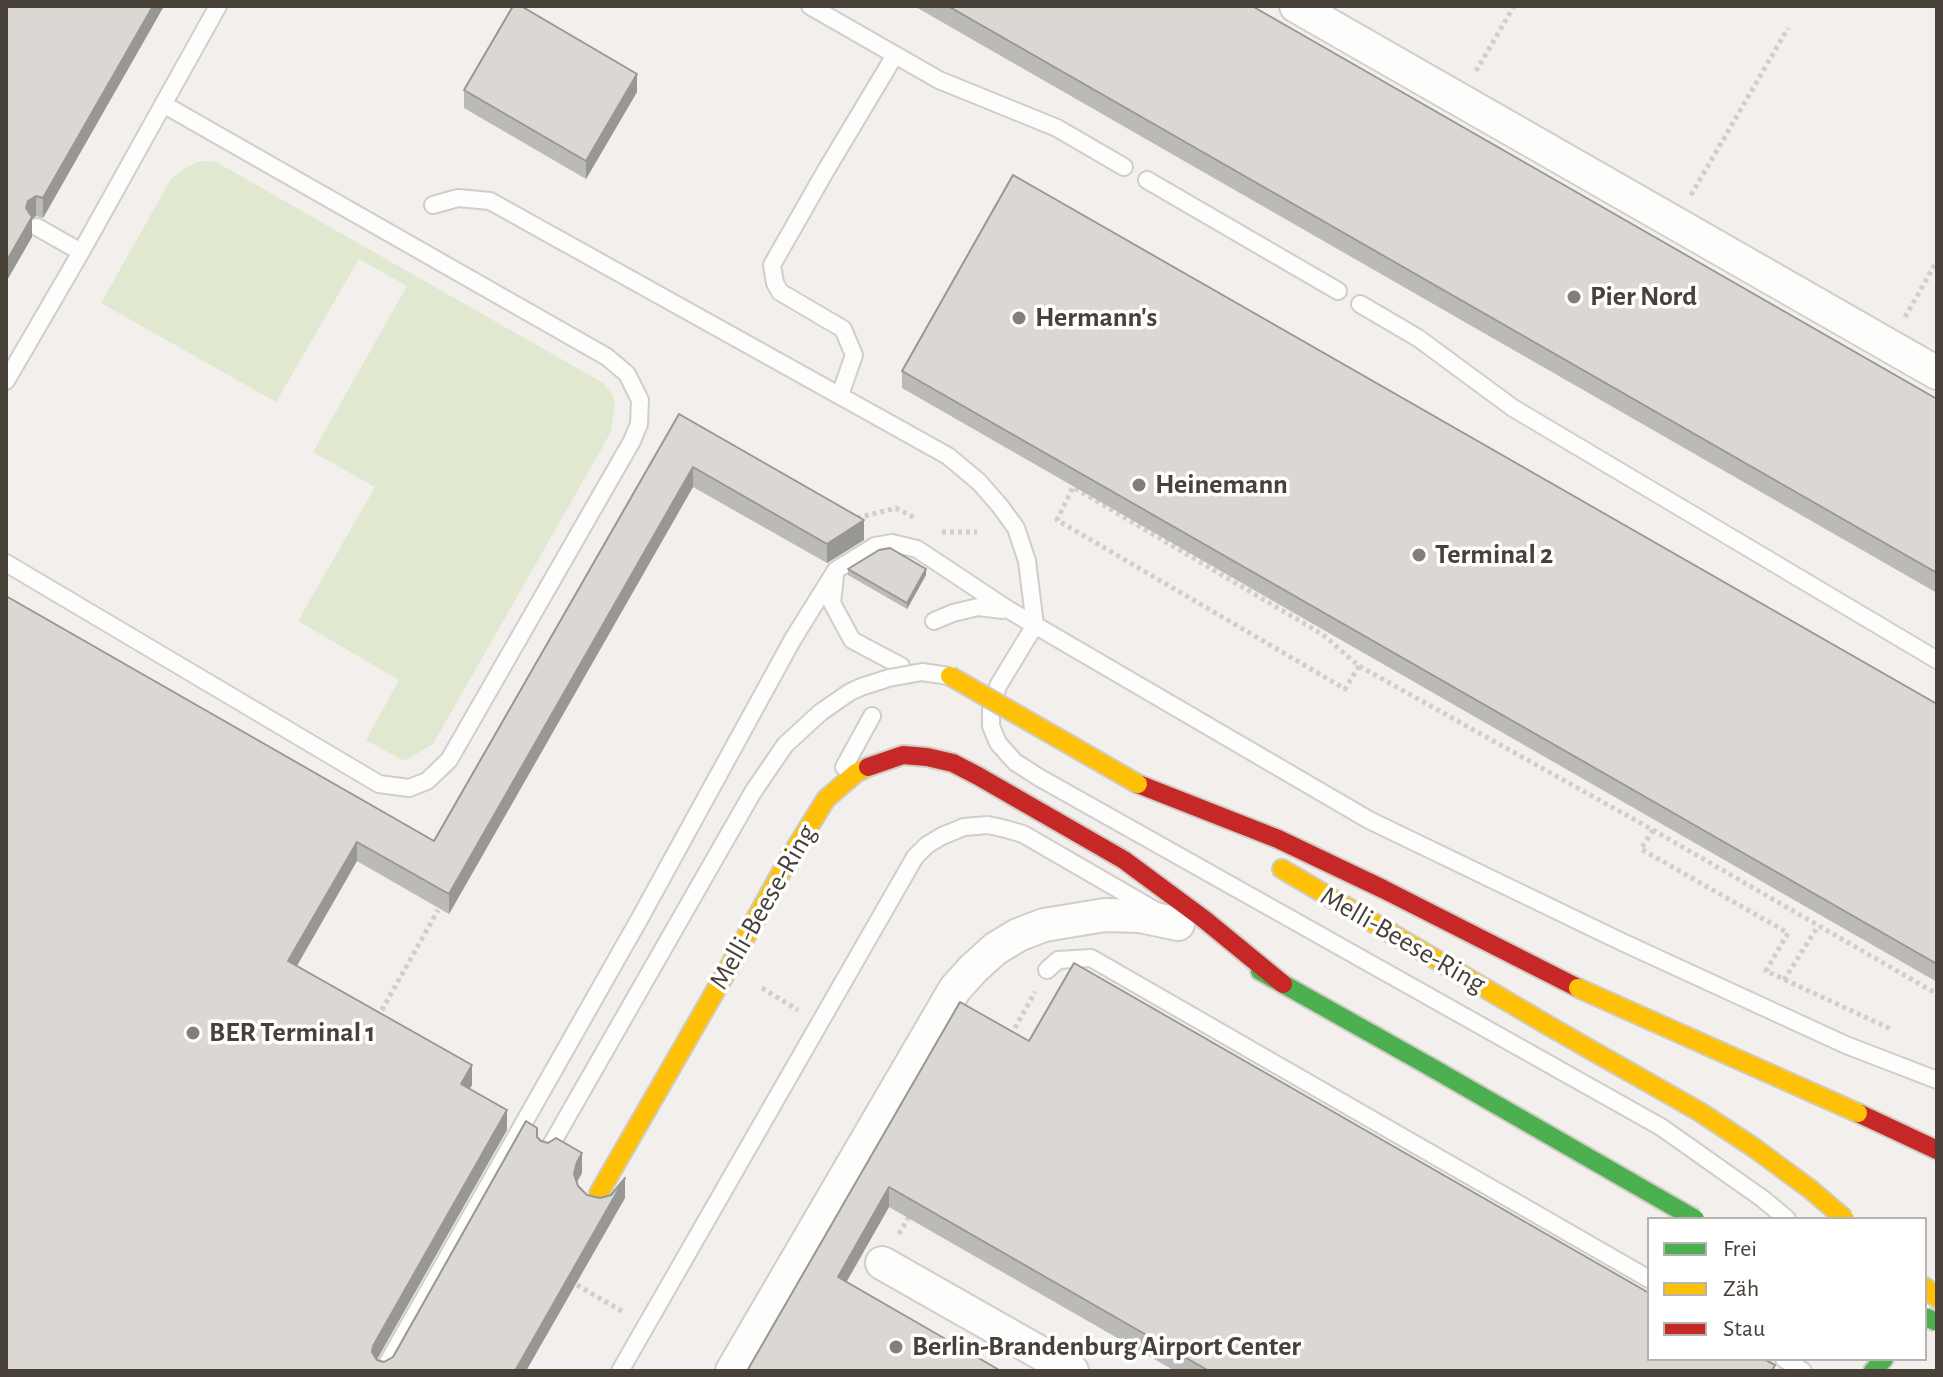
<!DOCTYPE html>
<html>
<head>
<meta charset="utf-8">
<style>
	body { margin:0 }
	#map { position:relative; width:1943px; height:1377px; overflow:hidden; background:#f2efec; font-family:"Alegreya Sans",sans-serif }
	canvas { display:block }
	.frame { position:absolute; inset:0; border:8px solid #474139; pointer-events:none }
	.legend { position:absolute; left:1647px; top:1217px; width:280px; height:144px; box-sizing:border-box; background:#fff; border:2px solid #b5b3b0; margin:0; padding:10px 14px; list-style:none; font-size:24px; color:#474139 }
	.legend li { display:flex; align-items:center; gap:16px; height:40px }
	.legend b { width:40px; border:2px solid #b5b3b0 }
</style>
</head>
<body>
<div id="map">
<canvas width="1943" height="1377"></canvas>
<div class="frame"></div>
<ul class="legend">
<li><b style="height:10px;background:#4caf50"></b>Frei</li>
<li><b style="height:10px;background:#ffc107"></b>Zäh</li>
<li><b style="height:10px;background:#c62828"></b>Stau</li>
</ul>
</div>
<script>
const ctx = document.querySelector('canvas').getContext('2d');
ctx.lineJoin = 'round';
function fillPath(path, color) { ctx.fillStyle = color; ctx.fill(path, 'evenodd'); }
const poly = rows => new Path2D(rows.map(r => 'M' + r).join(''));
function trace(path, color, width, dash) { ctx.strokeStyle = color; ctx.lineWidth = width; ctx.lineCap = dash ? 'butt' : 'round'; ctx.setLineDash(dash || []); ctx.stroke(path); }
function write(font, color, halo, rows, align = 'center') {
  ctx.font = font + ' "Alegreya Sans",sans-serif'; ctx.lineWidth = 7; ctx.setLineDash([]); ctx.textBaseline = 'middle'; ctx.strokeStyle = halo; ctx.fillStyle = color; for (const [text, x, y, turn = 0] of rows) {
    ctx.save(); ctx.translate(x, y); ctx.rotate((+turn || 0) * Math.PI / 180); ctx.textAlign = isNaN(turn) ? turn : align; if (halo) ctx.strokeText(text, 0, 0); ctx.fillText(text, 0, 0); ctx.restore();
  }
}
const green = poly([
	[201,161,216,162,603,383,612,394,615,404,611,432,433,744,404,761,366,740,399,680,298,621,375,487,313,452,407,286,359,259,276,402,101,303,171,179,185,168]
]);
const path = poly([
	[1476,71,1514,6],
	[1691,195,1788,28],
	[1905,317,1937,261],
	[857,518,896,508,915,518],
	[942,532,977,532],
	[1359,666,1345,689,1057,520,1073,487,1322,634,1359,666,1653,830,1937,994],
	[1653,830,1641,849,1788,933,1766,971,1893,1030],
	[1784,980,1818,926],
	[762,988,798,1010],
	[378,1017,438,910],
	[1011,1035,1035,992],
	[899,1234,910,1215],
	[577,1285,625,1313]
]);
const lane = poly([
	[810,6,939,80,1057,128,1124,167],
	[1147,180,1338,291],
	[433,205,458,198,490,201,948,456,979,482,1000,506,1016,528,1027,561,1035,625,998,686,991,710,991,726,998,743,1015,762,1040,778,1661,1127,1763,1199,1787,1219],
	[37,227,81,252],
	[1360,304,1418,338,1513,408,1937,660],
	[6,381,81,252,218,6],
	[840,395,854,355,843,329,780,292,775,283,772,265,825,172,895,55],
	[6,563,379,784,409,788,427,781,449,760,632,441,639,424,640,400,627,374,607,357,163,104],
	[835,576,832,603,852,640,901,666],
	[934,621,953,613,978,607,1003,610],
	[844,767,872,716],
	[1047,970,1058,960,1091,958,1649,1279],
	[1784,1359,1803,1371],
	[383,1371,640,918,793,639,836,570,875,546,892,543,917,549,1009,610,1369,820,1622,942,1846,1045,1937,1080],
	[620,1371,915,857,927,845,942,836,964,827,988,825,1006,829,1023,834,1156,911]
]);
const street = poly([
	[1296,6,1937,373],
	[882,1263,1072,1371],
	[732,1371,955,989,973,969,995,949,1018,935,1044,925,1105,915,1140,916,1178,924]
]);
const fast = poly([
	[1260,971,1429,1066],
	[1873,1371,1884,1359]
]);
const slow = poly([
	[1282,869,1556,1030],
	[599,1193,728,969,787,862,826,799,856,773,868,767],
	[1925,1287,1937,1298]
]);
const jam = poly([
	[868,767,903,755,927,757,953,763,978,776,1124,860,1205,920,1283,984],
	[1138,784,1278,839,1383,889,1578,988],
	[1858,1113,1937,1150]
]);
const laneBridge = poly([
	[547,1152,753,792,785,745,821,712,850,692,861,687,889,678,922,672,949,676]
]);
const fastBridge = poly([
	[1429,1066,1695,1219],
	[1925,1317,1937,1322]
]);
const slowBridge = poly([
	[950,676,1138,784],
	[1578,988,1858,1113],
	[1556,1030,1700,1112,1753,1147,1810,1189,1845,1219]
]);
const wall = poly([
	[6,6,164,6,43,218,36,216,32,219,32,237,6,282],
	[914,6,1252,6,1937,399,1937,593],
	[464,90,637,92,586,179,464,108],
	[902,371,1937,704,1937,982,902,388],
	[679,414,864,540,827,563,693,487,449,914,357,861,297,966,472,1085,469,1089,507,1130,377,1360,384,1362,393,1357,537,1137,582,1173,577,1183,578,1186,587,1195,600,1198,625,1198,526,1371,6,1371,6,596,434,841],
	[848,569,926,575,907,609,848,575],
	[960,1002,1029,1041,1775,1371,1175,1371,889,1207,846,1282,747,1371]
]);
const shadedWall = poly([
	[153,6,164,6,43,218,43,198],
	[637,74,637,92,586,179,586,161],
	[36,196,36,216,32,219,32,237,6,282,6,262,28,201],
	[693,467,693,487,449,914,449,894],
	[864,520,864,540,827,563,827,544],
	[926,569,926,575,907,609,907,603],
	[357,842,357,861,288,981,288,961],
	[472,1065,472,1085,461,1104,461,1084],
	[507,1110,507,1130,373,1366,372,1352,373,1346],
	[582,1153,582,1173,577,1181,574,1194,574,1174,577,1162],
	[625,1178,625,1198,526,1371,515,1371],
	[889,1187,889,1207,838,1297,838,1277]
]);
const building = poly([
	[6,6,153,6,43,198,36,196,28,201,26,208,32,217,6,262,6,6],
	[513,6,521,6,637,74,586,161,464,90,513,6],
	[948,6,1252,6,1937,399,1937,573,948,6],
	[1013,175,1937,704,1937,964,902,371,1013,175],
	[679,414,864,520,827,544,693,467,449,894,357,842,288,961,472,1065,461,1084,507,1110,373,1346,372,1352,377,1360,384,1362,393,1357,526,1121,537,1128,537,1137,541,1141,548,1143,556,1138,582,1153,577,1162,574,1174,578,1186,587,1195,600,1198,611,1195,625,1178,515,1371,6,1371,6,596,434,841,679,414],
	[890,548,926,569,907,603,848,569,879,550,890,548],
	[1074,963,1649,1293,1649,1359,1764,1359,1775,1365,1772,1371,1209,1371,889,1187,838,1277,1001,1371,747,1371,960,1002,1029,1041,1074,963]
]);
const markers = [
	[1574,297,8,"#837e78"],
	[1019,318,8,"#837e78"],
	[1139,485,8,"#837e78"],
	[1419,555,8,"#837e78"],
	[193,1033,8,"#837e78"],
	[896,1347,8,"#837e78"]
];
const poiNames = [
	["Pier Nord",1590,297],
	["Hermann's",1035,318],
	["Heinemann",1155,485],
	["Terminal 2",1435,555],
	["BER Terminal 1",209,1033],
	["Berlin-Brandenburg Airport Center",912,1347]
];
const streetNames = [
	["Melli-Beese-Ring",763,907,-60],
	["Melli-Beese-Ring",1403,940,30]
];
fillPath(green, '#e0e9cf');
trace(lane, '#d0cdca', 20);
trace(street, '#d0cdca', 36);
trace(fast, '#d0ccc3', 22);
trace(slow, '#d0ccc3', 22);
trace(jam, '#d0ccc3', 22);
trace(path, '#d2cfcb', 5, [4, 4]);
trace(lane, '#fdfdfc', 16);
trace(street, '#fdfdfc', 32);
trace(fast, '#4caf50', 18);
trace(slow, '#ffc107', 18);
trace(jam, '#c62828', 18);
trace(laneBridge, '#d0cdca', 20, []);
trace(fastBridge, '#d0ccc3', 22, []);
trace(slowBridge, '#d0ccc3', 22, []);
trace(laneBridge, '#fdfdfc', 16);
trace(fastBridge, '#4caf50', 18);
trace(slowBridge, '#ffc107', 18);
fillPath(wall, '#bcbab6');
fillPath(shadedWall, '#999794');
fillPath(building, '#dbd8d4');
trace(building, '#999794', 2);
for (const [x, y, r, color] of markers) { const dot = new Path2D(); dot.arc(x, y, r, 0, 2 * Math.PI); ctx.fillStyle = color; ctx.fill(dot); trace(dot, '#fff', 3); }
write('bold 28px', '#474139', '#fff', poiNames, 'left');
write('28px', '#474139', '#fff', streetNames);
</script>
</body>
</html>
